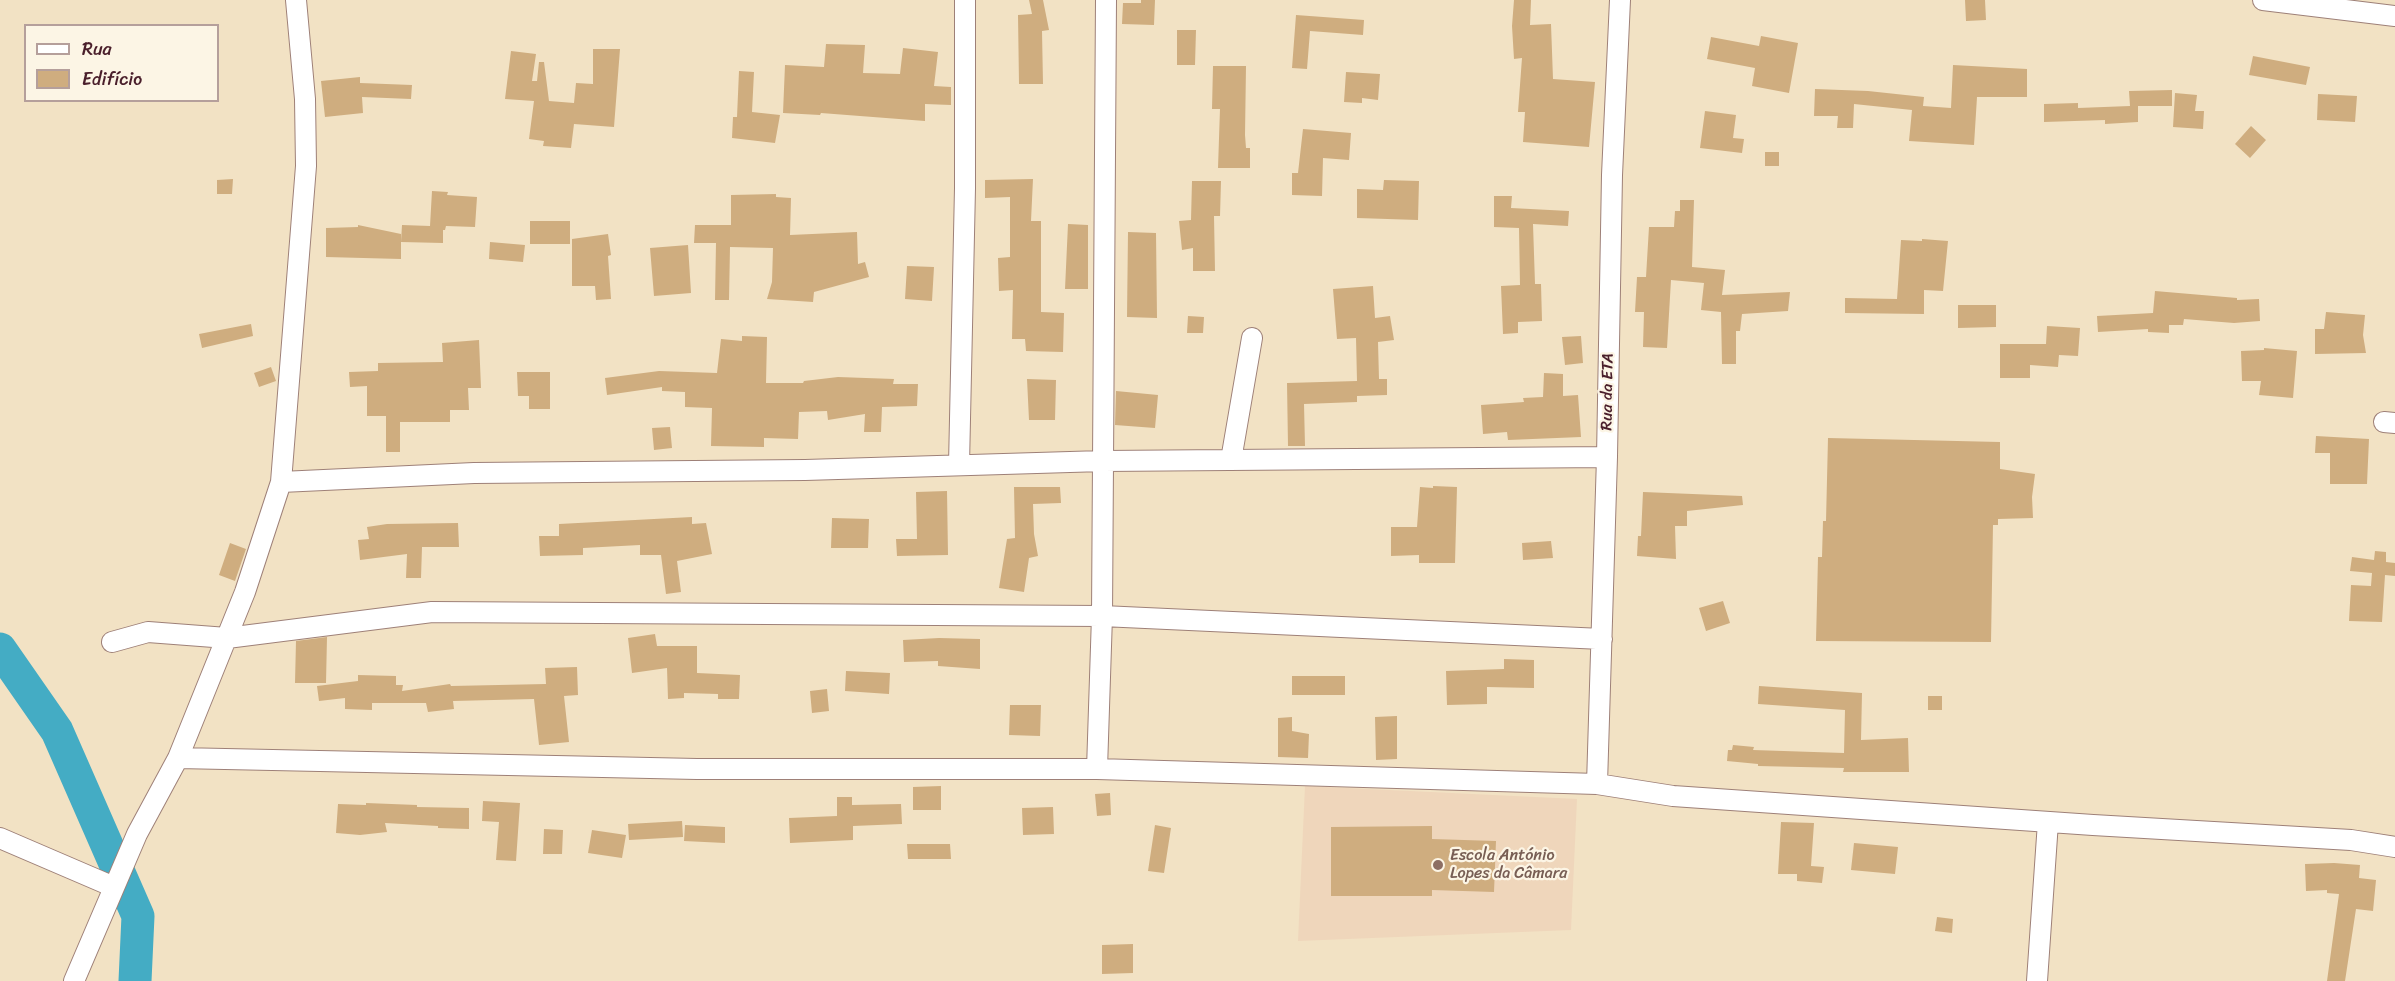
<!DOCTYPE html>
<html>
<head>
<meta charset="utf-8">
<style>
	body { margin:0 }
	#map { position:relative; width:2395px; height:981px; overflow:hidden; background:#f2e2c4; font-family:Sriracha,sans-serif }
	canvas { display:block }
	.legend { position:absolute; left:24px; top:24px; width:195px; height:78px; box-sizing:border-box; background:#fcf5e5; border:2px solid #b59f9b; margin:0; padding:8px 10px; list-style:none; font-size:18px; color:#4a1f2b }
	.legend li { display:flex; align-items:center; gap:12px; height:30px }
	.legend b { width:30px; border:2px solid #b59f9b }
</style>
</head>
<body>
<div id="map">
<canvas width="2395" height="981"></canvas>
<ul class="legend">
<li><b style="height:8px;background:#fff"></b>Rua</li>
<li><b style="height:16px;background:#cfad7f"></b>Edifício</li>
</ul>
</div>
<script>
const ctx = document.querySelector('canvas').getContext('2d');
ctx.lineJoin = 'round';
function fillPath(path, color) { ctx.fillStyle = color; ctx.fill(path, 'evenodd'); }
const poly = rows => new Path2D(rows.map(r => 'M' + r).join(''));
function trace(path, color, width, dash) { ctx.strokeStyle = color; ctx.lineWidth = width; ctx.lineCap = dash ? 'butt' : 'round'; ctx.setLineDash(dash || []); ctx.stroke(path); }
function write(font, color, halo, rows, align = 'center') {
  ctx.font = font + ' Sriracha,sans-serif'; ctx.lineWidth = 4.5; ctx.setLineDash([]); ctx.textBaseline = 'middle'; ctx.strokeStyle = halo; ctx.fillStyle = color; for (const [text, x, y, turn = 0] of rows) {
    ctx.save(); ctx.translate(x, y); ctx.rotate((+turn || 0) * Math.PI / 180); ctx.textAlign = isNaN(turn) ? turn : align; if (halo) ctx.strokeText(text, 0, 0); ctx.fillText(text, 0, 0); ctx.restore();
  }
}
const built = poly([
	[1305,786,1577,799,1571,930,1298,941]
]);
const river = poly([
	[0,649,57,731,138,916,135,981]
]);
const building = poly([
	[1029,0,1043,0,1049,30,1042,31,1043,84,1019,84,1018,15,1032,14],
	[1141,0,1155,0,1154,25,1122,24,1123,3,1141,3],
	[1514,0,1531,0,1530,25,1551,24,1553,79,1595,82,1589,147,1523,142,1525,112,1518,112,1522,58,1514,59,1512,26],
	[1965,0,1985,0,1986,20,1966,21],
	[1296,15,1364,20,1363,35,1310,31,1307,69,1292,68],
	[1177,30,1196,30,1195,65,1177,65],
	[1761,36,1798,43,1789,93,1752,86,1755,68,1707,59,1711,37,1759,46],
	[826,44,865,45,863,73,900,74,903,48,938,52,934,86,951,87,951,105,925,104,925,121,821,113,820,115,783,113,785,65,824,67],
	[593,49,620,49,614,127,574,124,571,148,543,146,544,141,529,139,534,101,505,99,511,51,536,54,532,81,537,81,539,62,544,62,549,101,574,103,576,83,593,84],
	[2253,56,2310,67,2306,85,2249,75],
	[1953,65,2027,69,2027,97,1977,97,1974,145,1909,141,1912,110,1854,104,1853,128,1837,128,1838,116,1814,116,1815,89,1868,91,1924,97,1923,106,1951,108],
	[1213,66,1246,66,1245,135,1246,148,1250,148,1250,168,1218,168,1220,109,1212,109],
	[739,71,754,72,752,112,780,115,775,143,732,138,733,117,737,117],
	[1346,72,1380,74,1378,100,1362,98,1362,103,1344,102],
	[360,77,360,83,412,85,411,99,362,97,363,113,325,117,321,81],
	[2172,90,2172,106,2138,106,2138,122,2105,124,2105,120,2044,122,2044,104,2078,103,2078,108,2130,106,2129,91],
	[2175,93,2197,95,2195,111,2204,111,2203,129,2173,127],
	[2318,94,2357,96,2355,122,2317,120],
	[1705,111,1736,115,1733,138,1744,139,1742,153,1700,148],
	[2251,126,2266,140,2250,158,2235,144],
	[1303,129,1351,133,1349,160,1323,158,1322,196,1292,195,1292,173,1298,173],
	[1765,152,1779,152,1779,166,1765,166],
	[233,179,232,194,217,194,217,180],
	[1033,179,1031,221,1041,221,1041,312,1064,313,1063,352,1026,351,1025,339,1012,339,1013,290,999,291,998,258,1010,257,1010,197,985,198,985,180],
	[1384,180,1419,181,1418,220,1357,218,1357,189,1383,190],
	[1192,181,1221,181,1220,216,1214,216,1215,271,1193,271,1193,248,1182,250,1179,221,1191,220],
	[432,191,448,192,447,195,477,197,475,227,446,226,445,230,443,230,443,243,401,242,402,225,430,226],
	[776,194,776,197,791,198,790,235,857,232,858,264,865,262,869,277,814,292,813,302,767,299,772,282,773,248,730,247,729,300,715,300,716,243,694,243,695,225,731,225,731,195],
	[1494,196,1512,196,1511,208,1569,211,1568,226,1533,224,1535,284,1541,284,1542,321,1518,322,1518,333,1503,334,1501,286,1520,285,1519,228,1494,227],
	[1680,200,1694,200,1692,267,1725,270,1722,295,1790,292,1788,311,1742,314,1740,331,1736,331,1736,364,1722,364,1721,312,1701,310,1704,283,1671,280,1667,348,1643,347,1644,312,1635,312,1637,277,1646,277,1649,227,1674,227,1675,211,1680,211],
	[530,221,570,221,570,244,530,244],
	[1068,224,1088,225,1088,289,1065,289],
	[358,225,401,234,401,259,326,257,326,228,358,227],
	[1128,232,1156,233,1157,318,1127,317],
	[608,234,611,255,608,256,611,299,596,300,595,286,572,286,572,239],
	[1922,239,1948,241,1943,291,1924,290,1924,314,1845,313,1845,298,1897,299,1901,240,1922,241],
	[490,242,525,245,523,262,489,259],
	[688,245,691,293,654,296,650,248],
	[907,266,934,267,932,301,905,299],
	[1373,286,1375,318,1390,316,1394,340,1378,342,1379,379,1387,379,1387,395,1357,396,1357,402,1304,404,1305,446,1288,446,1287,383,1357,381,1356,338,1337,339,1333,289],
	[2155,291,2237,298,2237,300,2259,299,2260,321,2234,323,2184,319,2183,325,2169,325,2169,333,2148,332,2148,329,2098,332,2097,316,2153,313],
	[1958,305,1996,305,1996,327,1958,328],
	[2326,312,2365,315,2363,335,2366,353,2315,354,2315,329,2324,329],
	[1188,316,1204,317,1203,333,1187,333],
	[251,324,253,336,202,348,199,334],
	[2047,326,2080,328,2078,356,2059,355,2058,367,2030,365,2030,378,2000,378,2000,344,2046,344],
	[742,336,767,337,766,383,803,383,804,381,838,377,894,379,893,384,918,384,917,406,882,407,881,432,864,432,865,414,828,420,827,411,799,412,798,439,764,438,764,447,711,446,712,408,685,407,685,392,662,391,662,387,607,395,605,378,659,371,717,373,721,339,742,341],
	[1581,336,1583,363,1565,365,1562,337],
	[479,340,481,388,468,388,469,410,450,410,450,422,400,422,400,452,386,452,386,416,367,416,367,386,350,387,349,372,378,371,378,363,443,362,442,343],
	[2264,348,2297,351,2293,398,2259,395,2261,381,2242,381,2241,351,2264,350],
	[271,367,276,381,259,387,254,373],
	[517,372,550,372,550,409,529,409,529,396,518,396],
	[1544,373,1563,374,1563,396,1578,395,1581,437,1508,440,1507,432,1483,434,1481,405,1524,402,1523,398,1543,397],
	[1027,379,1056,380,1055,420,1029,420],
	[1116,391,1158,395,1155,428,1115,425],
	[670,427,672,448,654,450,652,428],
	[2316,436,2369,439,2367,484,2330,484,2330,453,2315,453],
	[1828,438,2000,442,2000,469,2035,474,2032,497,2033,518,1998,519,1998,525,1993,525,1991,642,1816,641,1818,557,1822,557,1823,521,1826,521],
	[1433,486,1457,487,1455,563,1419,563,1419,555,1391,556,1391,527,1417,527,1420,487,1433,488],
	[1014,487,1060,487,1061,503,1033,504,1034,534,1038,556,1029,558,1024,592,999,588,1007,539,1015,538],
	[947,491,948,555,897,556,896,539,917,539,916,492],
	[1643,492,1742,496,1743,505,1687,511,1687,526,1675,526,1676,559,1637,556,1638,536,1641,536],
	[692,517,692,524,706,523,712,554,677,561,681,592,666,594,661,555,640,555,640,545,583,548,583,555,540,556,539,536,559,536,559,524],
	[832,518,869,519,868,548,831,548],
	[458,523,459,547,422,547,421,578,406,578,407,554,360,560,358,540,369,539,367,527,387,524],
	[1551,541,1553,558,1523,560,1522,543],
	[230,543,246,549,235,581,219,575],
	[2375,551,2386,552,2386,562,2395,563,2395,576,2385,575,2382,622,2349,621,2351,585,2371,586,2372,573,2350,571,2352,557,2374,560],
	[1723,601,1730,623,1706,631,1699,608],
	[655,634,657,646,697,646,697,673,740,675,739,699,718,699,718,694,684,693,684,698,668,699,667,668,632,673,628,638],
	[327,637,326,683,295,683,296,641],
	[939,638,980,639,980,669,938,666,938,661,904,662,903,640],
	[1504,659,1534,660,1534,688,1487,687,1487,704,1447,705,1446,671,1504,669],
	[577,667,578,695,564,696,569,742,539,745,534,699,453,701,454,709,428,712,426,703,372,703,372,710,345,709,345,698,319,701,317,686,358,681,358,675,396,676,396,685,403,685,402,691,450,684,451,686,546,684,545,668],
	[846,671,890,673,889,694,845,691],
	[1292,676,1345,676,1345,695,1292,695],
	[1759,686,1862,693,1861,740,1908,738,1909,772,1843,772,1844,768,1758,766,1758,764,1727,761,1728,750,1732,750,1733,745,1754,747,1753,750,1844,753,1845,710,1758,704],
	[827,689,829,711,812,713,810,691],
	[1928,696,1942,696,1942,710,1928,710],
	[1010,705,1041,705,1040,736,1009,735],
	[1397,716,1397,759,1376,760,1375,717],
	[1292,717,1292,731,1309,734,1308,758,1278,757,1278,718],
	[941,786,941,810,913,810,913,787],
	[1110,793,1111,815,1097,816,1095,794],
	[837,797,852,797,852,805,901,804,902,824,853,826,853,840,790,843,789,818,837,816],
	[483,801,520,803,516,861,496,860,499,822,482,821],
	[366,803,417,805,417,807,469,808,469,829,438,828,438,826,385,823,387,832,360,835,336,833,338,804,366,805],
	[1053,807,1054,834,1023,835,1022,808],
	[682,821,683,837,629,840,628,824],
	[1781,822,1814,823,1811,866,1824,867,1822,883,1797,881,1797,874,1778,874],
	[685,825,725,827,725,843,684,841],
	[1155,825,1171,828,1164,873,1148,871],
	[1432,826,1432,839,1496,841,1494,892,1432,890,1432,896,1331,896,1331,827],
	[544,829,563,830,562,854,543,854],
	[592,830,626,835,622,858,588,853],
	[1854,843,1898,847,1895,874,1851,870],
	[907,844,950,844,951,859,908,859],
	[2334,863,2360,865,2359,878,2376,880,2373,911,2356,909,2345,981,2327,981,2339,894,2327,893,2327,890,2306,891,2305,864],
	[1937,917,1953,919,1952,933,1935,931],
	[1133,944,1133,973,1102,974,1102,945]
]);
const minor = poly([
	[2263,0,2395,16],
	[2384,422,2395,423],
	[1231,460,1252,338],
	[959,465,965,188,965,0],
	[281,482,474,473,805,470,1103,461,1607,457],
	[112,642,148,632,227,638,432,612,1102,616,1602,639],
	[178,758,697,769,1097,769,1597,784,1673,796,2093,825,2351,840,2395,847],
	[1097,769,1102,616,1106,0],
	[1597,784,1607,457,1612,175,1620,0],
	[0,838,114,887],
	[74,981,137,834,178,758,245,592,281,482,306,166,305,99,296,0],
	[2037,981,2048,822]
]);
const markers = [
	[1438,865,6,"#8d6e63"]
];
const streetNames = [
	["Rua da ETA",1608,392,-89]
];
const educationNames = [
	["Escola António",1450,856],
	["Lopes da Câmara",1450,874]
];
fillPath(built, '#efd6bb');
trace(river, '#44acc4', 33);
fillPath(building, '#cfad7f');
trace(minor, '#9e8078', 22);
trace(minor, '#fff', 20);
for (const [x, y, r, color] of markers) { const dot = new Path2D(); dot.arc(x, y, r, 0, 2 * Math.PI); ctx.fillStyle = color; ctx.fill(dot); trace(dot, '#fcf5e5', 2); }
write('16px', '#4a1f2b', '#fcf5e5', streetNames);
write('16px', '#785e54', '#fcf5e5', educationNames, 'left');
</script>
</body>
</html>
